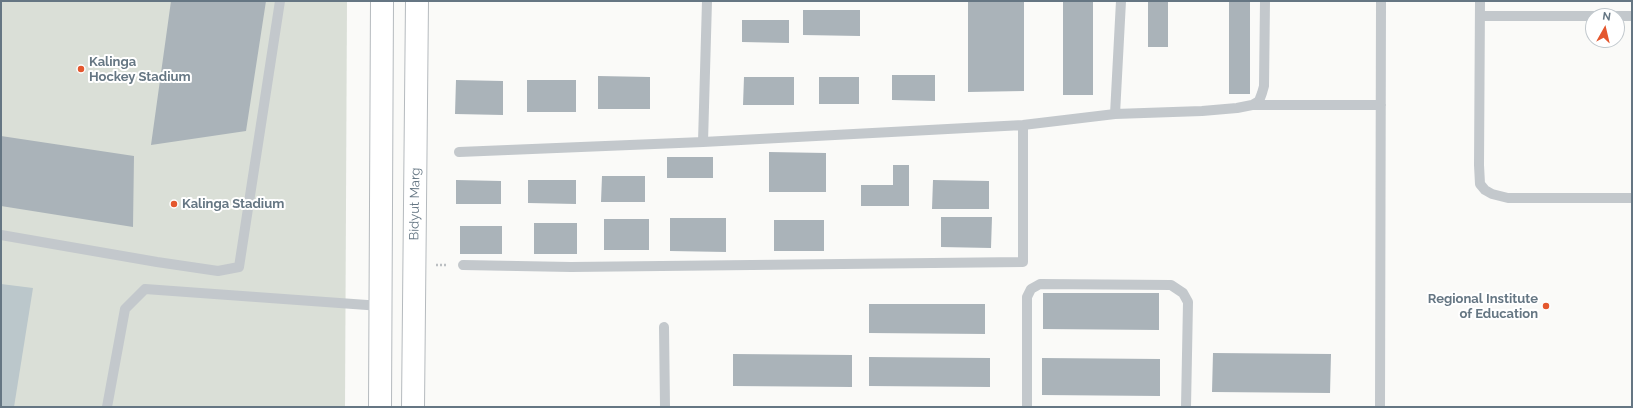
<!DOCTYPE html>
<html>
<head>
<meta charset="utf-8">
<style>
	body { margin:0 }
	#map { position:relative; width:1633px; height:408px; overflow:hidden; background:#fafaf8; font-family:Raleway,sans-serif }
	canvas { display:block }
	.frame { position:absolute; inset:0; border:2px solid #657683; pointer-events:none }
	.north { position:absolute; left:1585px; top:8px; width:40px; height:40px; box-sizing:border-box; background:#fff; border:1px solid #c1c8cd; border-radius:50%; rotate:8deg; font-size:11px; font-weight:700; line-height:16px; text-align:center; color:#657683 }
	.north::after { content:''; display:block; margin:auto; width:14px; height:18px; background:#e4572e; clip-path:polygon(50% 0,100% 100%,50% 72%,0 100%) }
</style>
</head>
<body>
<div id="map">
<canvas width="1633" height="408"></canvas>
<div class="frame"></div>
<div class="north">N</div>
</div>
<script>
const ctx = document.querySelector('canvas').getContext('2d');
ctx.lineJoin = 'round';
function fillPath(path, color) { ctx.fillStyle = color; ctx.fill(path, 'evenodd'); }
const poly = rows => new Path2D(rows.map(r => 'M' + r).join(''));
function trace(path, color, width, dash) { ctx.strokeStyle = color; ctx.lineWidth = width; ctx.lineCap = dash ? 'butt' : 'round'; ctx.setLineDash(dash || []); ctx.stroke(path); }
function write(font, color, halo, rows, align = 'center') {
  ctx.font = font + ' Raleway,sans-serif'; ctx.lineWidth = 4; ctx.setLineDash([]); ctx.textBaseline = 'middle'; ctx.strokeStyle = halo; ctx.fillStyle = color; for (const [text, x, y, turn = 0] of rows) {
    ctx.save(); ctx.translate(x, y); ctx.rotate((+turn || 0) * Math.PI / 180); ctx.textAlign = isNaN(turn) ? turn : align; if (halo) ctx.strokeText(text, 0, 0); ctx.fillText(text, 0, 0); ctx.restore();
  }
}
const green = poly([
	[1,1,347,1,345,407,1,407]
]);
const water = poly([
	[1,284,33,288,14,407,1,407]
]);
const building = poly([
	[171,1,266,1,246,131,151,145],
	[968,1,1024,1,1024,91,968,92],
	[1063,1,1093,1,1093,95,1063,95],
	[1148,1,1168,1,1168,47,1148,47],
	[1229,1,1250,1,1250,94,1229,94],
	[803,10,860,10,860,36,803,35],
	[742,20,789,20,789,43,742,42],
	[892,75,935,75,935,101,892,100],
	[598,76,650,77,650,109,598,109],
	[744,77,794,77,794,105,743,105],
	[819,77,859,77,859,104,819,104],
	[456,80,503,81,503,115,455,114],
	[527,80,576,80,576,112,527,112],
	[1,136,134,156,133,227,1,206],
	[769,152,826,153,826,192,769,192],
	[667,157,713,157,713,178,667,178],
	[893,165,909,165,909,206,861,206,861,185,893,185],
	[602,176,645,176,645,202,601,202],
	[456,180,501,181,501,204,456,204],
	[528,180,576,180,576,204,528,203],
	[933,180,989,181,989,209,932,209],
	[941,217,992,217,991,248,941,247],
	[670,218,726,218,726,252,670,251],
	[604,219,649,219,649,250,604,250],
	[774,220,824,220,824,251,774,251],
	[534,223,577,223,577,254,534,254],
	[460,226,502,226,502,254,460,254],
	[1043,293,1159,293,1159,330,1043,329],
	[869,304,985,304,985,334,869,333],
	[1213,353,1331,354,1330,393,1212,392],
	[733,354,852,355,852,387,733,386],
	[869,357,990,358,990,387,869,386],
	[1042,358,1160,359,1160,396,1042,395]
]);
const path = poly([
	[436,265,447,265]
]);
const service = poly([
	[1480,1,1479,165,1480,184,1485,190,1492,194,1508,198,1632,198],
	[1480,16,1593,16],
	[1617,16,1632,16],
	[1252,105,1381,105],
	[1115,114,1121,1],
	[703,142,707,1],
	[459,152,703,142,1023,125,1115,114,1202,111,1237,108,1252,105,1259,101,1262,93,1264,86,1265,1],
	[1,235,157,262,218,271,239,267,280,1],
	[463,265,571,267,1023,262,1023,125],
	[664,327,665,407],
	[107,407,125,309,145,289,381,306],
	[1027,407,1027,297,1031,289,1040,284,1171,285,1183,293,1188,302,1186,407],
	[1380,407,1381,1]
]);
const primary = poly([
	[380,407,382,1],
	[413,407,417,1]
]);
const markers = [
	[81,69,4,"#e4572e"],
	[174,204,4,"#e4572e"],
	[1546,306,4,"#e4572e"]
];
const poiNames = [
	["Kalinga",89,62],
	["Hockey Stadium",89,77],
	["Kalinga Stadium",182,204],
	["Regional Institute",1538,299,"right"],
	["of Education",1538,314,"right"]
];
const streetNames = [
	["Bidyut Marg",415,204,-89]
];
fillPath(green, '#dadfd7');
fillPath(water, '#bbc7cb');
fillPath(building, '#aab3b9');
trace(primary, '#b5babe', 24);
trace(path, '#bbbfc2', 2.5, [2, 2]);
trace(service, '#c3c8cc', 10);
trace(primary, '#fff', 22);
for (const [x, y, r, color] of markers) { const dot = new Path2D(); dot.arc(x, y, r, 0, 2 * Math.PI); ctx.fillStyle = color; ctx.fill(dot); trace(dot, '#fff', 1.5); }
write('bold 13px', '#657683', '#fff', poiNames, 'left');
write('13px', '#657683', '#fff', streetNames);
</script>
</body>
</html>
